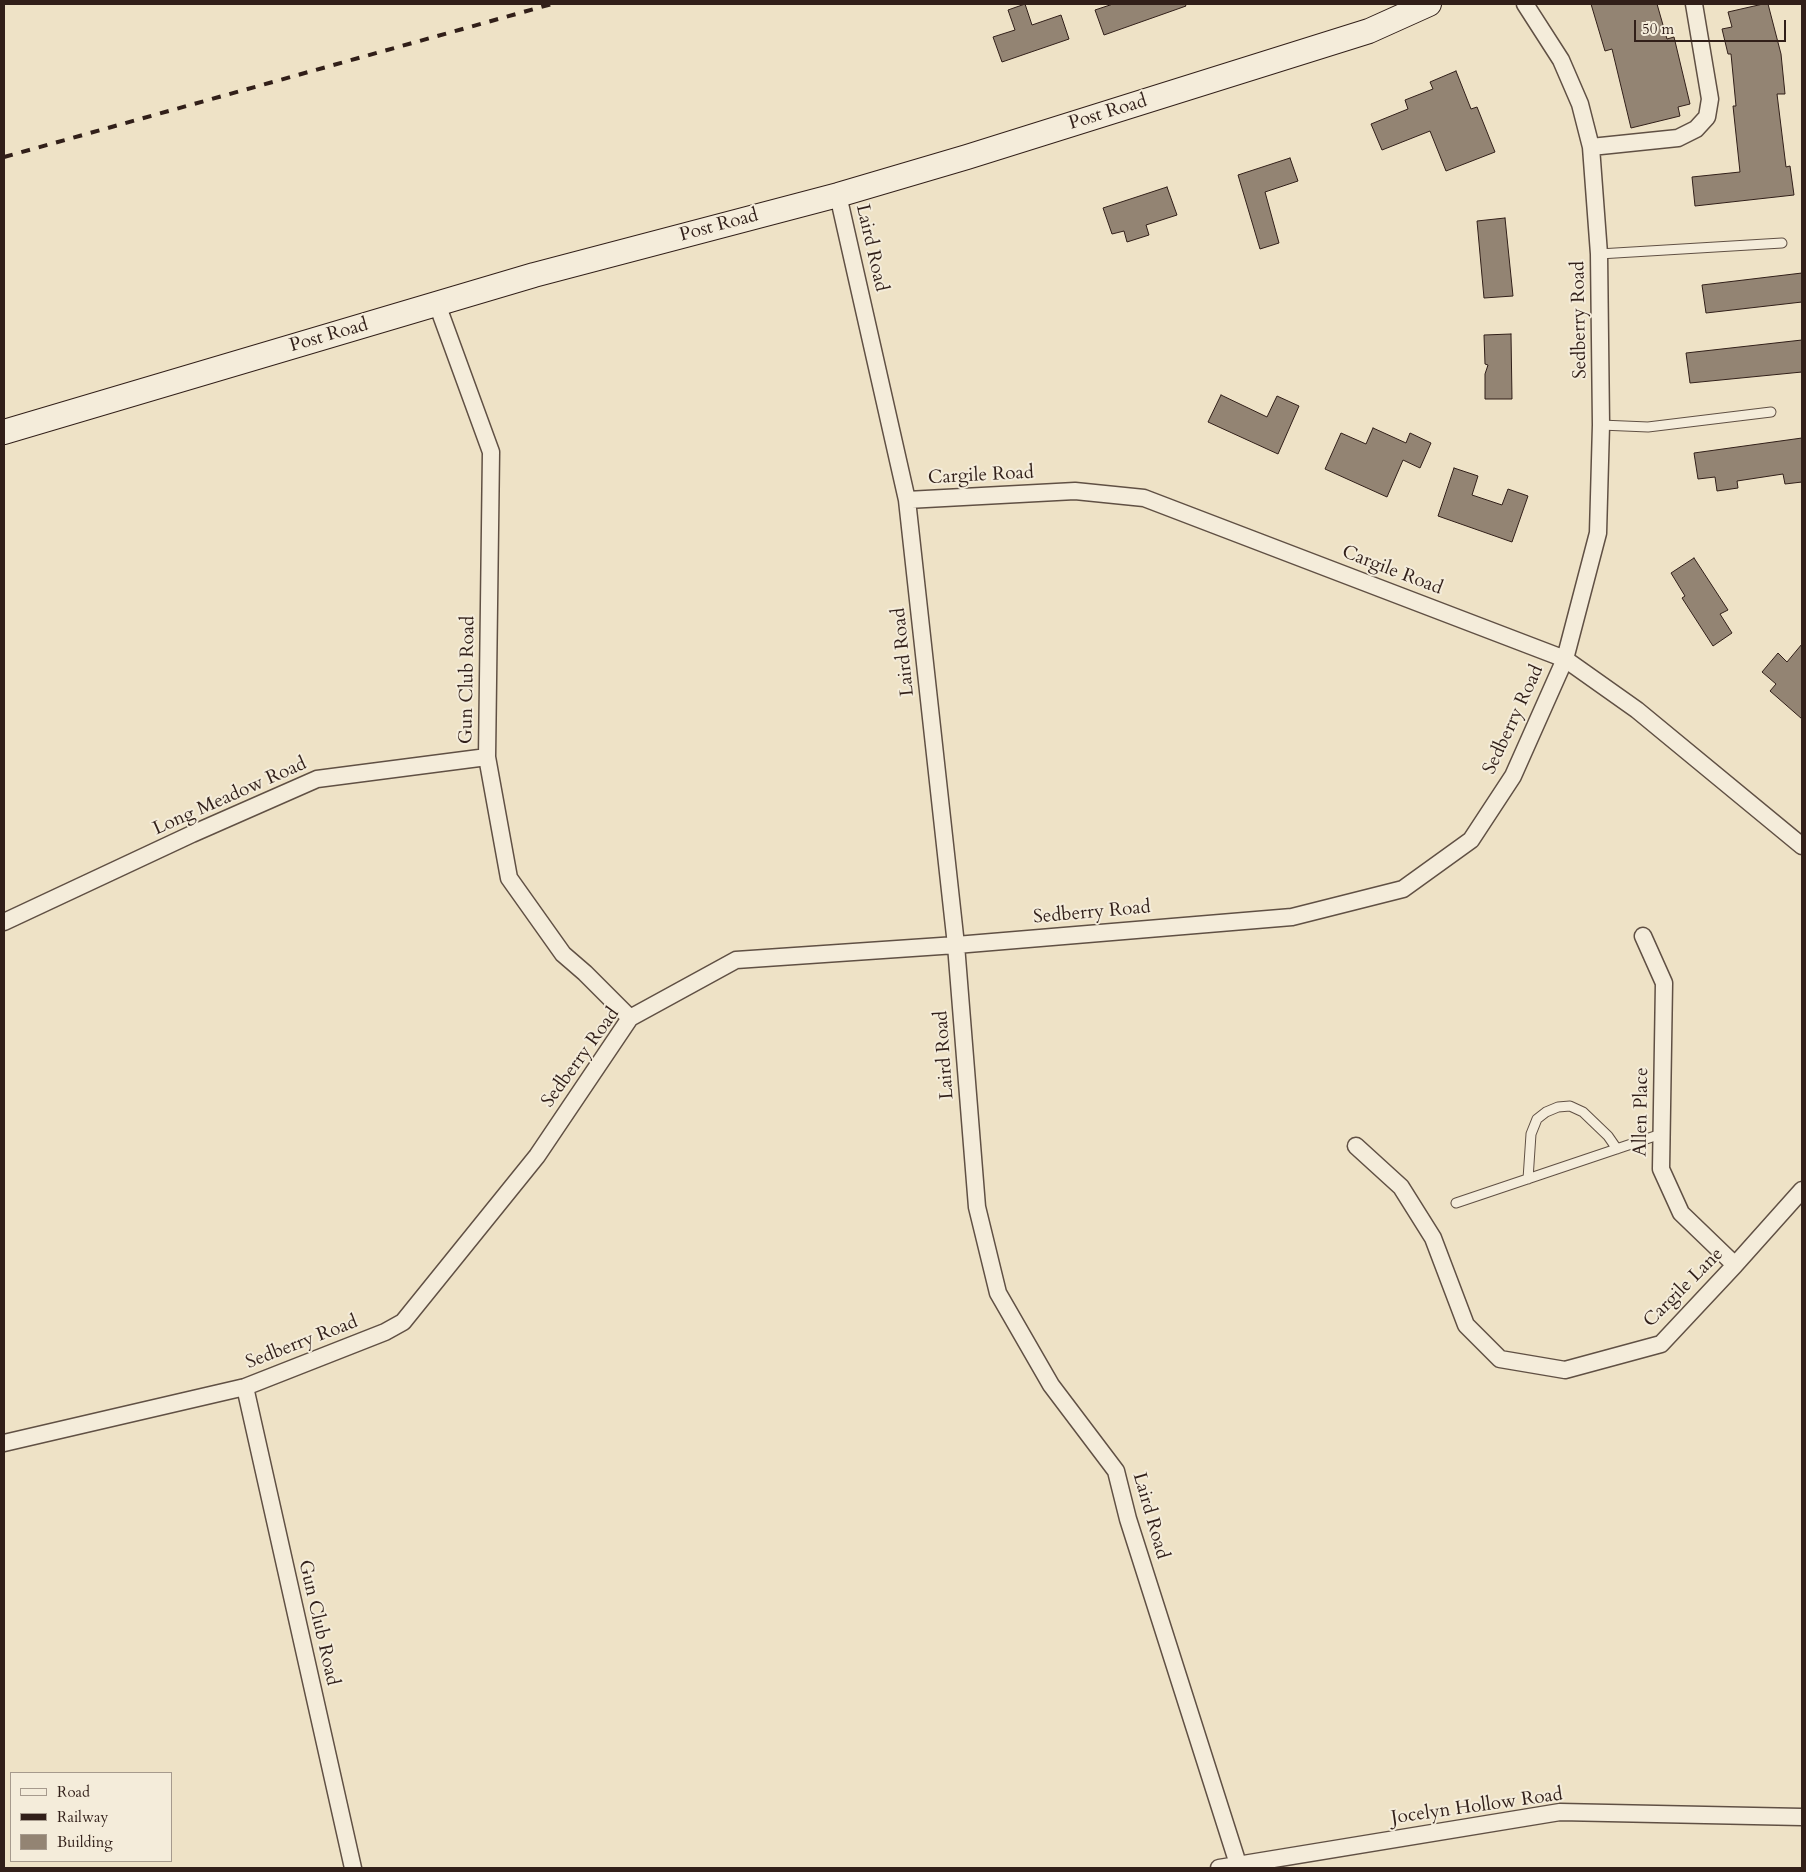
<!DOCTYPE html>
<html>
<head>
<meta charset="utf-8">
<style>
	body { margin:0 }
	#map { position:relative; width:1806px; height:1872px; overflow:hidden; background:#eee2c6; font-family:Cardo,serif }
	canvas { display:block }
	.frame { position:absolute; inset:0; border:5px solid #311f19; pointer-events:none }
	.legend { position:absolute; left:10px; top:1772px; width:162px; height:90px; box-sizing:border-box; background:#f4ecda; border:1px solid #a69a8d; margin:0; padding:6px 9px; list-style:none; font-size:15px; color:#311f19 }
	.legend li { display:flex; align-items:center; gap:10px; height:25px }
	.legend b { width:25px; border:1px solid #a69a8d }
	.scale { position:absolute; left:1634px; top:20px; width:152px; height:22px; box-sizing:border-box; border:2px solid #311f19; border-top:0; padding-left:6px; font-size:15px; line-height:18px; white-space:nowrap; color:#311f19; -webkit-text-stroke:4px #f4ecda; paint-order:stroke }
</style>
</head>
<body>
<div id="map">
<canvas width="1806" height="1872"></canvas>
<div class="frame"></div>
<ul class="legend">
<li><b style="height:6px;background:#f4ecda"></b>Road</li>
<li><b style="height:6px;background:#311f19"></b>Railway</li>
<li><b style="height:14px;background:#938473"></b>Building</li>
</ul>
<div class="scale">50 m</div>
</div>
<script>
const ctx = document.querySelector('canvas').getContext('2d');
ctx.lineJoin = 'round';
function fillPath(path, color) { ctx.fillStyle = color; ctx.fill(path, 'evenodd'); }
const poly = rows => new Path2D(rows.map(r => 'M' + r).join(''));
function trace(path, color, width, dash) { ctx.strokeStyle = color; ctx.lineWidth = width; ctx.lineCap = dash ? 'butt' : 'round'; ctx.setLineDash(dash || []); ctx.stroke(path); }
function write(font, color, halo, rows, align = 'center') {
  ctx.font = font + ' Cardo,serif'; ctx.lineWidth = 4; ctx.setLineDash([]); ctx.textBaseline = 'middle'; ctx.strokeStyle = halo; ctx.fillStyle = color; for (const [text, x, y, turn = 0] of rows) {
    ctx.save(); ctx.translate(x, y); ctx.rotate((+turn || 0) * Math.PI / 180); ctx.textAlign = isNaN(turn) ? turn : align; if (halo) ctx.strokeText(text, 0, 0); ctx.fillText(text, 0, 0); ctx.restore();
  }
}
const building = poly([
	[1025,4,1032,25,1061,15,1069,39,1002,62,993,37,1015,30,1008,10,1025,4],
	[1113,4,1185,4,1186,6,1104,35,1095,10,1113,4],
	[1591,4,1657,4,1667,39,1674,37,1690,104,1678,107,1680,116,1631,128,1612,49,1605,51,1591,4],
	[1763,4,1768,4,1781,54,1785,94,1777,94,1786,167,1790,166,1794,195,1695,206,1692,177,1740,172,1733,106,1736,106,1731,54,1728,54,1722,29,1732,27,1728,12,1763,4],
	[1456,71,1471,109,1477,107,1495,152,1446,171,1430,131,1382,150,1371,124,1408,109,1405,100,1433,89,1430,82,1456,71],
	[1290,158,1298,181,1265,192,1279,243,1260,249,1238,175,1290,158],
	[1167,187,1177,215,1146,225,1149,235,1127,242,1124,231,1112,234,1103,208,1167,187],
	[1505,218,1513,296,1484,298,1477,221,1505,218],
	[1802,273,1802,302,1706,313,1702,285,1802,273],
	[1511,334,1512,399,1485,399,1485,374,1488,365,1485,364,1484,335,1511,334],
	[1802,340,1802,372,1690,383,1686,353,1802,340],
	[1221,395,1267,417,1277,396,1299,406,1278,454,1208,422,1221,395],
	[1373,428,1406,443,1410,433,1431,443,1420,468,1403,460,1387,497,1325,469,1341,433,1366,444,1373,428],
	[1802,438,1802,482,1785,484,1783,474,1737,481,1738,488,1717,491,1715,477,1698,479,1694,453,1802,438],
	[1454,468,1478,476,1472,495,1502,505,1508,489,1528,496,1512,542,1438,516,1454,468],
	[1694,558,1728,610,1720,614,1732,633,1713,646,1682,598,1685,596,1671,573,1694,558],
	[1802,644,1802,719,1770,691,1776,684,1762,672,1778,653,1787,662,1802,644]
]);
const lane = poly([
	[1599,254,1782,243],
	[1601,425,1648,427,1771,412],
	[1528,1179,1531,1134,1537,1119,1546,1112,1558,1107,1570,1106,1583,1112,1608,1136,1617,1149],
	[1456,1203,1661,1134]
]);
const street = poly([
	[1591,147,1678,138,1696,129,1707,117,1710,99,1694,4],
	[838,195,907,500,956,945,977,1207,998,1293,1051,1385,1116,1471,1128,1519,1238,1864],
	[437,304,491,452,487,757,509,878,563,954,585,973,630,1018],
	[907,500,1075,491,1144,498,1565,659,1637,710,1802,846],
	[4,922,192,834,317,779,487,757],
	[1643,936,1664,983,1661,1169,1681,1213,1735,1265],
	[1356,1146,1401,1187,1433,1238,1466,1325,1500,1359,1565,1370,1661,1344,1735,1265,1802,1190],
	[245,1387,353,1868],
	[4,1443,245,1387,385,1332,403,1322,537,1156,630,1018,736,960,956,945,1292,917,1403,889,1471,840,1513,776,1565,659,1598,533,1601,425,1599,254,1591,147,1580,104,1561,60,1525,4],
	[1219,1868,1560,1812,1802,1817]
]);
const secondary = poly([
	[4,432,534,275,838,195,967,157,1369,31,1429,4]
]);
const rail = poly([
	[4,157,552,4]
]);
const streetNames = [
	["Post Road",1108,113,-17],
	["Post Road",719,226,-15],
	["Laird Road",871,248,77],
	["Sedberry Road",1580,320,-91],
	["Post Road",329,336,-16],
	["Cargile Road",981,476,-3],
	["Cargile Road",1392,571,21],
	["Laird Road",904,652,-96],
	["Gun Club Road",468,680,-89],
	["Sedberry Road",1514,720,-65],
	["Long Meadow Road",230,797,-24],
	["Sedberry Road",1092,913,-5],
	["Laird Road",945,1055,-94],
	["Sedberry Road",581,1058,-54],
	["Allen Place",1642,1112,-89],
	["Cargile Lane",1684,1288,-45],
	["Sedberry Road",302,1343,-21],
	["Laird Road",1150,1516,74],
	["Gun Club Road",318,1623,77],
	["Jocelyn Hollow Road",1477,1807,-8]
];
fillPath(building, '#938473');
trace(building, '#311f19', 1);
trace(lane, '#605044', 11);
trace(street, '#605044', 19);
trace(secondary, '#311f19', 26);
trace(lane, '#f4ecda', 9);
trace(street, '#f4ecda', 16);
trace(secondary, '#f4ecda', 24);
trace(rail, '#311f19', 4, [9, 9]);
write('19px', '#311f19', '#f4ecda', streetNames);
</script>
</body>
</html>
